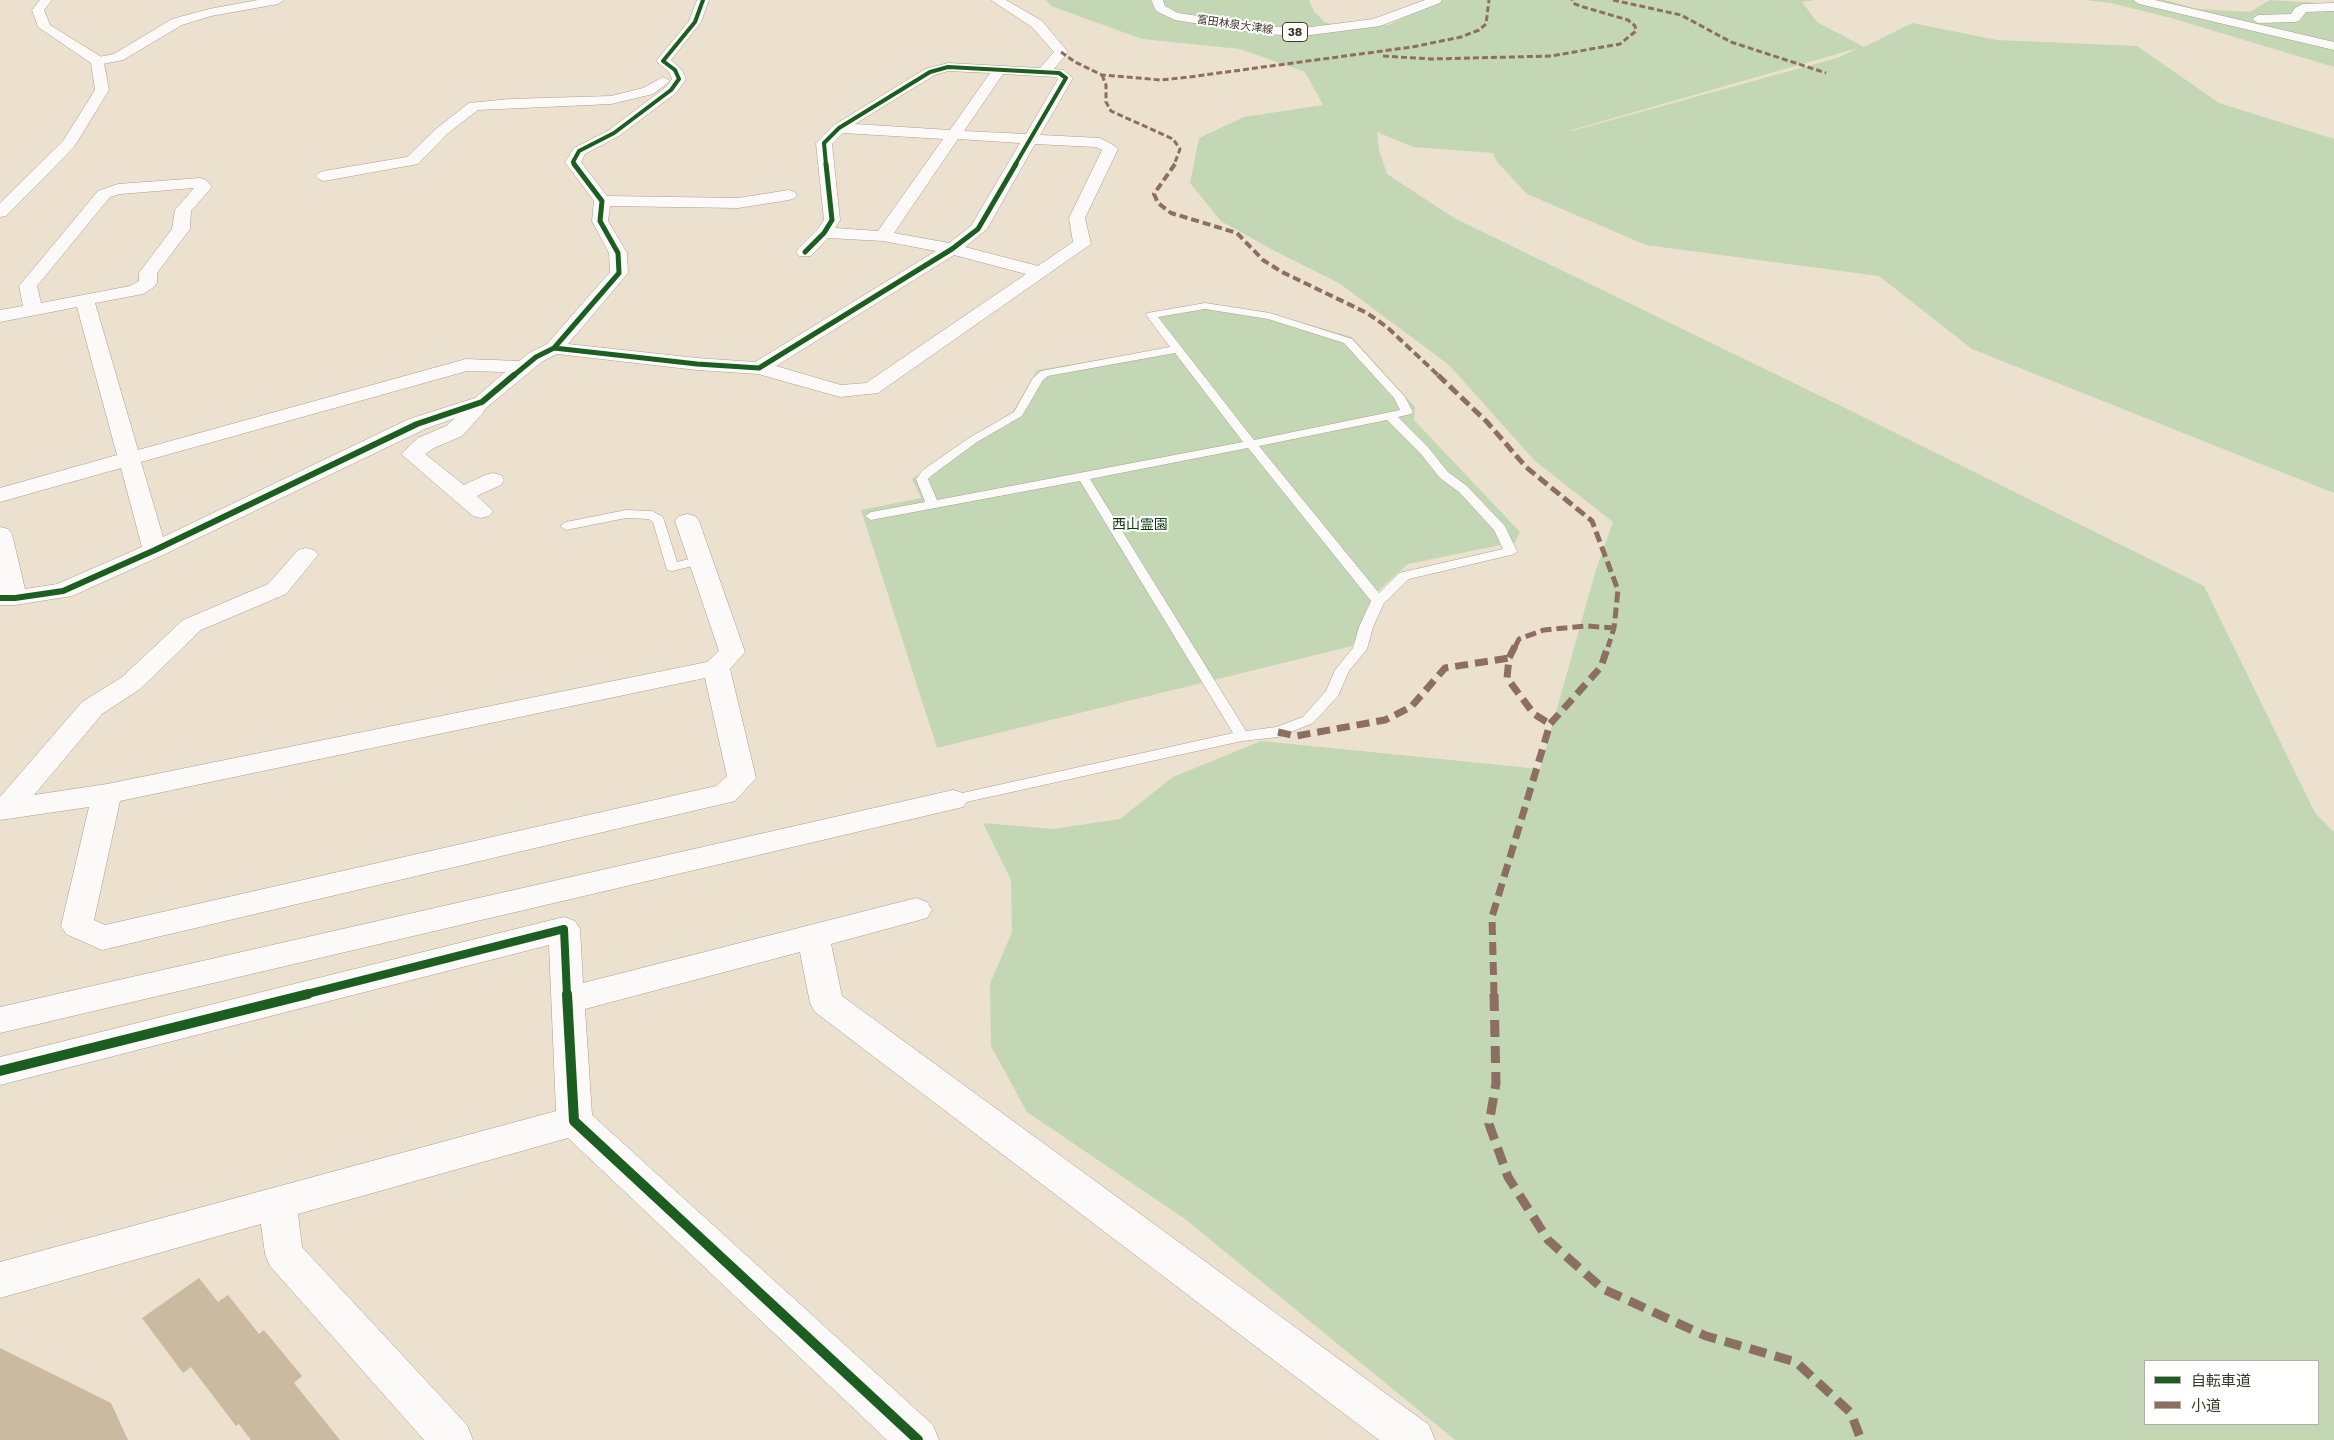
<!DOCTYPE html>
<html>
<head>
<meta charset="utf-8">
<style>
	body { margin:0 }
	#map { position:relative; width:2334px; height:1440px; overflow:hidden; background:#ece0cf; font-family:"Work Sans","Noto Sans JP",sans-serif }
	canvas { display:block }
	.legend { position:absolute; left:2144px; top:1360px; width:175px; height:65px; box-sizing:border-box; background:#fff; border:1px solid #b1aea9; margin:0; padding:6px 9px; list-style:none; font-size:15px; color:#3d3528 }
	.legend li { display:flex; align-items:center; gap:10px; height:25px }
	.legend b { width:25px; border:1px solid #b1aea9 }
</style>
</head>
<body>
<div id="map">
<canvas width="2334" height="1440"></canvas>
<ul class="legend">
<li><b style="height:6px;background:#1b5e20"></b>自転車道</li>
<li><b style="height:6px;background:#8d6e63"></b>小道</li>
</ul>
</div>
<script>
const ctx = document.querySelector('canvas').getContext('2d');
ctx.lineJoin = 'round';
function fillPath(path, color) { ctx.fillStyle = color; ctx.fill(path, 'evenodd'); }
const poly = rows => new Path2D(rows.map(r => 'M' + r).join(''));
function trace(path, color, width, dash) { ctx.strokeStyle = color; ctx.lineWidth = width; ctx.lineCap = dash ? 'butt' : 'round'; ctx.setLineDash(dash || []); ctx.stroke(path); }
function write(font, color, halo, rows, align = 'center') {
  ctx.font = font + ' "Work Sans","Noto Sans JP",sans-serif'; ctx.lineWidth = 4; ctx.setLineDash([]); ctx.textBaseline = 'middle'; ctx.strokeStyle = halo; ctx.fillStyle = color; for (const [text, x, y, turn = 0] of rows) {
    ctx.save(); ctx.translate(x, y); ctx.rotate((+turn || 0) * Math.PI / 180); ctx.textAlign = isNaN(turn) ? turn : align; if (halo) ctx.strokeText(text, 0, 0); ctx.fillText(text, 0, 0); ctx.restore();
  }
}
const green = poly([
	[1046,0,1309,0,1314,12,1325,22,1334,25,1353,26,1388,25,1442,0,1816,0,1802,2,1817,22,1864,47,1912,23,1997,40,2137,46,2219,103,2334,139,2334,493,1972,349,1879,276,1646,245,1527,194,1497,162,1493,153,1413,147,1377,132,1379,150,1387,174,1454,218,1839,405,2204,586,2315,813,2334,832,2334,1440,1455,1440,1185,1219,1027,1112,991,1046,990,984,1012,932,1011,880,983,823,1053,829,1120,819,1173,777,1261,741,1540,769,1595,573,1613,522,1535,461,1449,365,1339,283,1273,250,1221,221,1190,183,1199,138,1244,117,1323,105,1305,72,1240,49,1142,39,1051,6],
	[1858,48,1840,57,1572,131,1572,130],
	[2145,1361,2318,1361,2318,1424,2145,1424],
	[2086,0,2164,0,2199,9,2250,12,2270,0,2334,4,2334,67,2171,18,2111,3],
	[1212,304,1265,312,1352,337,1415,407,1414,420,1520,532,1515,542,1408,564,1378,591,1352,646,937,748,861,510,921,498,912,479,1012,413,1037,370,1172,348,1145,313]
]);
const building = poly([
	[199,1278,218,1302,228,1295,259,1334,264,1330,302,1376,294,1383,340,1440,251,1440,239,1424,236,1426,191,1367,183,1373,142,1318],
	[0,1348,111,1403,128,1440,0,1440]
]);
const lane = poly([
	[1205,303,1270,313,1352,339,1405,397,1413,412,1411,414,1398,417,1428,447,1448,472,1467,486,1505,526,1517,551,1515,554,1409,579,1384,603,1373,627,1367,649,1349,671,1338,696,1313,723,1278,737,1242,741,953,805,947,804,945,800,947,796,953,795,1233,733,1080,481,871,520,865,516,871,512,925,502,916,479,923,470,969,438,1014,412,1033,378,1041,371,1170,347,1146,315,1147,313,1205,303],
	[1205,309,1268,319,1344,343,1394,398,1400,410,1254,440,1158,317,1205,309],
	[1175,353,1243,442,937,500,928,479,931,476,977,442,1022,416,1043,380,1048,376,1175,353],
	[1387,420,1420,453,1440,478,1459,492,1494,530,1503,549,1399,573,1379,593,1259,446,1387,420],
	[1248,448,1371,601,1359,627,1353,648,1335,670,1326,691,1303,717,1276,727,1246,731,1090,479,1248,448],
	[626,510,652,511,663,517,677,562,701,556,708,560,701,564,672,571,667,570,653,522,649,519,626,518,566,530,560,526,566,522,626,510]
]);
const street = poly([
	[258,0,284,0,278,4,211,16,182,25,123,60,98,65,91,61,93,58,114,54,172,19,209,9,258,0],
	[697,0,709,0,701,22,671,60,682,70,686,79,684,82,676,93,619,136,585,154,581,162,607,196,738,198,789,190,795,192,797,195,795,198,789,200,738,208,610,206,608,221,627,253,628,273,568,344,697,358,755,362,936,251,883,241,828,238,811,256,799,256,796,252,799,248,817,230,824,220,816,143,834,125,925,69,948,63,1040,68,1054,52,1032,27,991,0,1006,0,1042,21,1068,52,1054,69,1064,70,1073,78,1040,135,1100,138,1115,146,1118,149,1085,218,1091,244,878,393,840,397,758,374,697,370,557,354,543,361,486,408,483,413,462,436,434,448,425,454,464,485,485,475,493,473,501,475,504,480,501,485,477,496,493,511,489,516,481,518,473,516,401,454,418,438,446,426,455,418,425,429,163,555,72,596,15,605,0,605,0,527,8,529,12,534,25,589,57,584,142,547,121,468,0,502,0,488,117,455,77,307,0,322,0,310,23,306,19,286,98,191,118,184,200,178,206,180,212,187,191,211,190,229,157,273,157,283,154,287,143,294,95,303,138,450,466,359,519,361,529,353,547,344,610,272,609,253,592,221,594,201,565,162,574,148,609,130,666,87,672,79,669,72,656,61,689,21,697,0],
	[948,71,990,73,950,130,855,124,935,75,948,71],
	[1003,74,1056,77,1058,79,1026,134,964,131,1003,74],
	[843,133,943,139,878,231,835,228,840,220,832,144,843,133],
	[958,139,1020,143,971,226,949,243,894,233,958,139],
	[1035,144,1096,147,1102,150,1069,218,1073,242,1038,266,965,247,987,229,1035,144],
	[194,188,175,210,172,229,139,273,139,281,130,286,41,303,37,286,110,197,120,194,194,188],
	[954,255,1026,274,866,383,841,385,776,366,954,255],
	[467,371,505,372,475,398,409,419,163,537,141,462,467,371],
	[2133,0,2155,0,2334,42,2334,50,2139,4,2133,0],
	[2334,3,2334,11,2306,12,2299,21,2295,22,2258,23,2252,19,2258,15,2291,14,2295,8,2303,4,2334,3],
	[663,77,670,81,653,94,611,104,478,110,447,134,418,164,324,181,318,179,316,176,318,173,324,171,407,157,437,128,469,103,510,99,611,96,643,88,663,77],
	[687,514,695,516,699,521,745,652,730,669,756,778,735,801,102,950,66,934,61,926,89,807,0,820,0,797,82,702,122,677,183,620,268,584,298,550,306,548,314,550,318,555,286,594,201,630,140,689,102,714,34,795,107,784,707,662,719,651,675,521,679,516,687,514],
	[705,678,727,776,716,786,105,925,94,920,120,801,705,678],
	[953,790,963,793,968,800,963,807,0,1033,0,1007,953,790],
	[916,898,927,902,932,910,927,918,831,944,842,996,1429,1425,1435,1440,1379,1440,815,1012,810,1003,800,952,585,1009,592,1115,933,1425,939,1440,887,1440,568,1138,298,1214,302,1247,467,1425,473,1440,424,1440,270,1266,265,1254,261,1224,0,1298,0,1262,556,1111,549,945,0,1085,0,1057,564,917,575,921,580,929,583,983,916,898]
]);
const secondary = poly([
	[40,0,52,0,44,10,50,25,103,58,109,90,74,147,6,216,0,217,0,203,63,141,95,90,91,63,38,27,32,10,40,0]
]);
const primary = poly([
	[1151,0,1163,0,1165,6,1178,13,1264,26,1303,28,1373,19,1425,0,1442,0,1440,3,1380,26,1303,36,1264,34,1175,20,1156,11,1151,0]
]);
const quietFar4 = poly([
	[1613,0,1681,15,1731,42,1826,73],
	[1061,52,1075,62,1102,75,1161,80,1189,77,1412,47,1461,37,1479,30,1486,24,1489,0],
	[1383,56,1431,59,1551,56,1620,44,1636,31,1635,26,1628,20,1580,6,1573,3,1572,0],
	[1102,75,1106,85,1106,102,1111,111,1173,139,1180,149,1174,165]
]);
const quietFar3 = poly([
	[1175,164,1154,194,1158,203,1171,213,1237,233,1263,260,1282,272,1367,313,1387,327,1439,376]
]);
const quietFar2 = poly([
	[1438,375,1487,422,1526,467,1592,521,1618,590,1614,628,1608,647],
	[1515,647,1519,639,1544,630,1587,626,1614,628]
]);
const quietFar1 = poly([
	[1515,646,1509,658,1507,678,1534,714,1550,724],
	[1278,732,1296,736,1385,720,1411,707,1445,668,1509,658],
	[1494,995,1492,917,1550,724,1601,667,1608,646]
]);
const quiet = poly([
	[1494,994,1496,1083,1489,1124,1508,1177,1548,1240,1603,1289,1706,1336,1796,1362,1851,1413,1861,1440]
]);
const cyclewayFar4 = poly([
	[575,165,573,162,579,151,614,133,671,90,679,79,675,70,663,61,695,22,703,0],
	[826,165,824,143,839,128,930,72,948,67,1059,73,1066,78,1015,165]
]);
const cyclewayFar3 = poly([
	[805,252,824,233,832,220,826,164],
	[554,348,697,364,759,368,952,249,978,229,1016,164],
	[513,376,536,357,554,348,619,273,618,253,600,221,602,201,574,164]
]);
const cyclewayFar2 = poly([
	[0,598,15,598,63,591,155,550,417,424,482,402,514,375]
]);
const cyclewayFar1 = poly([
	[303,995,564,929,567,995]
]);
const cycleway = poly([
	[567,994,574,1121,918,1440],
	[0,1071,308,994]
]);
const farStreetnames = [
	["富田林泉大津線",1235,25,8]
];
const shields = [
	[1295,32,25]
];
const shieldNames = [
	["38",1295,32]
];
const parkNames = [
	["西山霊園",1140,525]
];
fillPath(green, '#c3d7b4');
fillPath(building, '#c9baa0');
trace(lane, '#a79e91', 1);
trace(street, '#a79e91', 1);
trace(secondary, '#a79e91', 1);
trace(primary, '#a79e91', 1);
fillPath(lane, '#fcfaf8');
fillPath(street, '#fcfaf8');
fillPath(secondary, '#fcfaf8');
fillPath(primary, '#fcfaf8');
trace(quietFar4, '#8d6e63', 3, [6, 3]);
trace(quietFar3, '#8d6e63', 4, [8, 4]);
trace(quietFar2, '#8d6e63', 5, [11, 5]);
trace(quietFar1, '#8d6e63', 7, [13, 7]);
trace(quiet, '#8d6e63', 9, [17, 9]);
trace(cyclewayFar4, '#1b5e20', 4);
trace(cyclewayFar3, '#1b5e20', 5);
trace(cyclewayFar2, '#1b5e20', 6);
trace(cyclewayFar1, '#1b5e20', 8);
trace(cycleway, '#1b5e20', 10);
write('11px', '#3d3528', '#fff', farStreetnames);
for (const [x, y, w] of shields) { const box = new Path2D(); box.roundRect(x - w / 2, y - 9.5, w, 19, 4); ctx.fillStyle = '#fff'; ctx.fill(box); trace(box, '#3d3528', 1); }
write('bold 12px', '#3d3528', null, shieldNames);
write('14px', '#0b3b0a', '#fff', parkNames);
</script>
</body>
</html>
